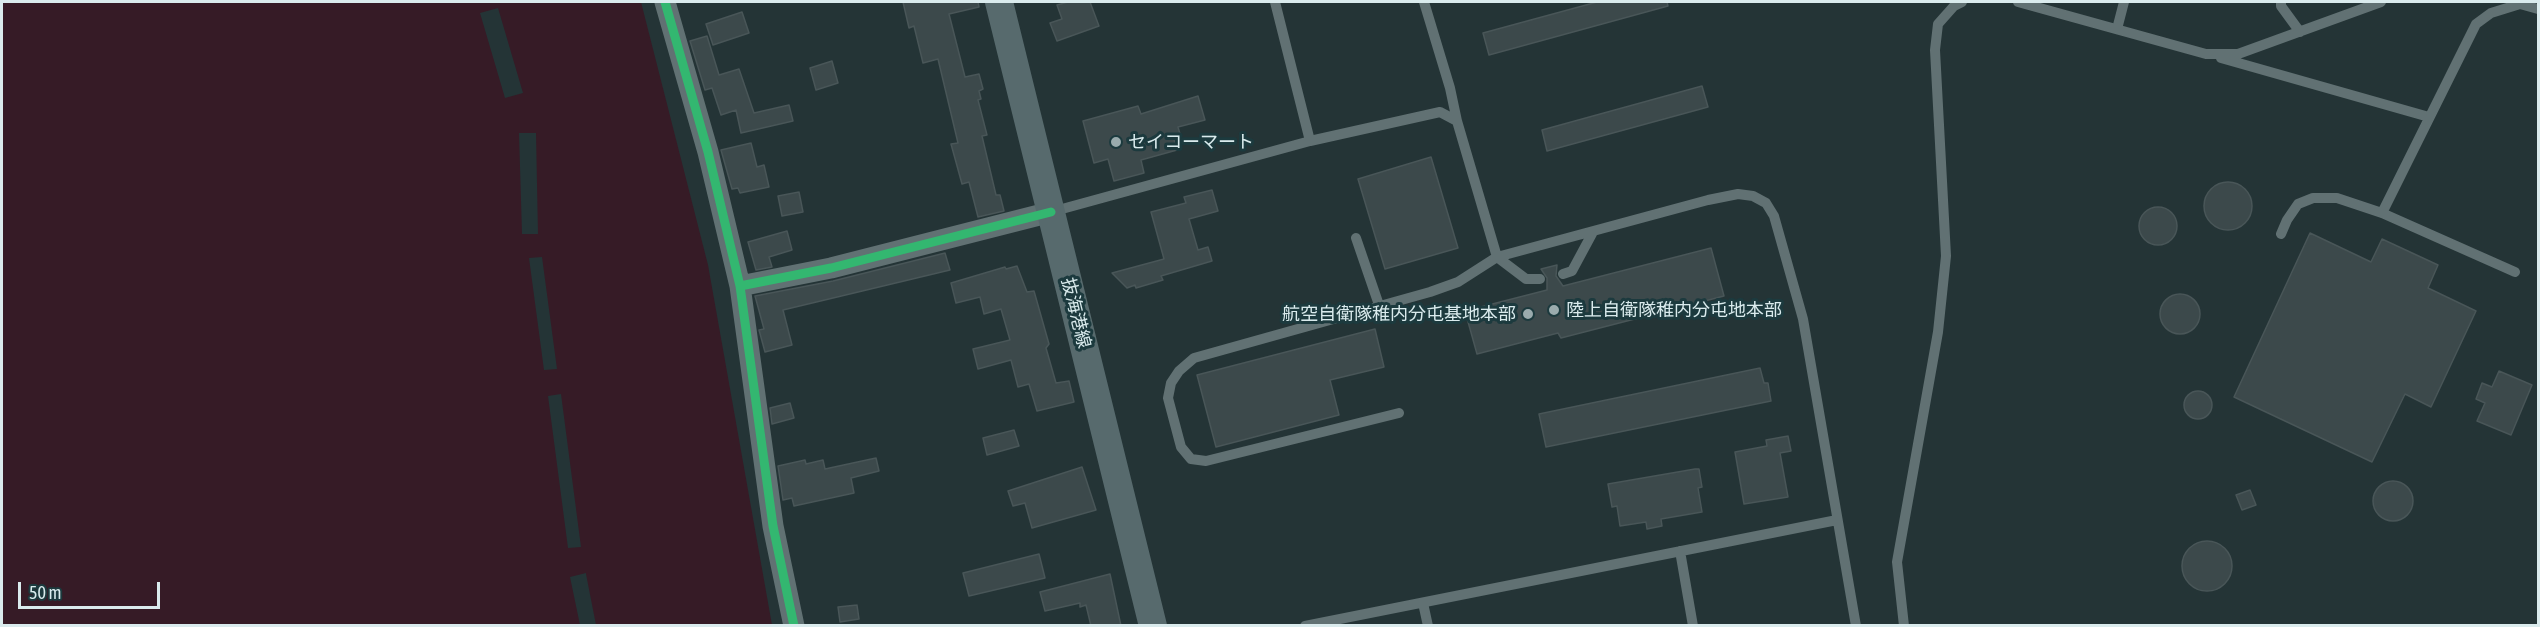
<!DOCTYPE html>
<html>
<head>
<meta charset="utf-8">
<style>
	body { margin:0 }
	#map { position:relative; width:2540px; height:627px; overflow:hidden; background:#243436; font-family:"Asap Condensed",sans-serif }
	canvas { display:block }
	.frame { position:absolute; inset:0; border:3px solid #daebed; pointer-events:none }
	.scale { position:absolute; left:18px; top:582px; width:142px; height:27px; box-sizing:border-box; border:3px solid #daebed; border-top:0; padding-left:8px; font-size:18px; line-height:21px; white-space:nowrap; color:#daebed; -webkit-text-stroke:4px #1c3a3e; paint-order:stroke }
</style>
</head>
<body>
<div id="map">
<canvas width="2540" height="627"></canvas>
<div class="frame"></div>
<div class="scale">50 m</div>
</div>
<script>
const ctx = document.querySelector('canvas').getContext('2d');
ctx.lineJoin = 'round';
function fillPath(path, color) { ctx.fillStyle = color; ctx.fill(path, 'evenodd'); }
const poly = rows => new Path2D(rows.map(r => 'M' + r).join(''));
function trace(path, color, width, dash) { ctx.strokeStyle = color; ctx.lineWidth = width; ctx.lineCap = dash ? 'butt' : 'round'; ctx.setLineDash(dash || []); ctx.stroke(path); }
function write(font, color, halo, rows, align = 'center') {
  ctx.font = font + ' "Asap Condensed","Noto Sans JP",sans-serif'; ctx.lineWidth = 6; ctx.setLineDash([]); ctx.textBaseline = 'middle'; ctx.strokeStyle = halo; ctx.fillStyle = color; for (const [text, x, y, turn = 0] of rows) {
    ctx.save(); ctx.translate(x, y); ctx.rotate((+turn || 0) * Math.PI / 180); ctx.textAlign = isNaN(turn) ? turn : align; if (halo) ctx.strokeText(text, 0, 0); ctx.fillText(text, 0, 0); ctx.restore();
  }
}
const water = poly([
	[2,2,641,2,708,265,772,625,2,625]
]);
const pier = poly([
	[498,8,523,93,505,98,480,13],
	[519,133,536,133,538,234,522,234],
	[542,257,557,369,544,370,529,258],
	[561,394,581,547,568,548,548,396],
	[586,573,586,574,596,625,580,625,570,577]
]);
const building = poly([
	[903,2,978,2,979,7,949,14,965,77,979,74,983,89,979,91,981,99,978,100,987,135,982,136,996,195,1000,195,1004,211,978,217,969,182,962,184,951,144,958,143,938,59,923,63,914,26,909,28,903,2],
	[1068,2,1090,2,1099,26,1057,41,1050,23,1062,19,1057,5,1068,2],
	[1597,2,1667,2,1668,6,1489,55,1483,33,1597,2],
	[742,12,749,33,713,45,706,24,742,12],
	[707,36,719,75,739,69,754,113,789,105,793,121,741,133,736,110,721,115,712,88,705,90,690,41,707,36],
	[832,61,838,83,816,90,810,68,832,61],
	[1702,86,1708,107,1547,151,1542,130,1702,86],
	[1198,96,1205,120,1178,127,1180,134,1173,136,1177,150,1141,160,1144,173,1114,181,1108,159,1094,163,1083,121,1138,106,1141,114,1198,96],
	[751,143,757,167,764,165,769,187,740,193,738,188,732,189,721,150,751,143],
	[1431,157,1458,248,1385,269,1358,179,1431,157],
	'2204 206a24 24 0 1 1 48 0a24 24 0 1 1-48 0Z',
	[1212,190,1218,211,1189,219,1198,250,1208,247,1212,261,1161,276,1163,280,1136,288,1135,285,1127,288,1112,273,1164,259,1151,212,1186,203,1184,197,1212,190],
	[799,192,803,212,782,216,778,196,799,192],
	'2139 226a19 19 0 1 1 38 0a19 19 0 1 1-38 0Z',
	[787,231,792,250,769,257,772,267,756,270,748,242,787,231],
	[2310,233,2371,262,2382,239,2438,265,2428,288,2476,311,2431,407,2405,394,2372,462,2234,397,2310,233],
	[1711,248,1724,296,1561,338,1558,333,1477,354,1465,311,1547,290,1547,278,1541,269,1557,265,1556,276,1563,286,1711,248],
	[945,253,950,270,783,310,792,345,765,352,759,330,764,329,755,296,833,281,945,253],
	[1017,266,1027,292,1034,291,1049,344,1046,348,1056,383,1069,381,1074,402,1037,411,1029,384,1018,387,1011,360,978,369,973,349,1010,340,1001,309,984,314,980,297,956,303,951,283,1005,267,1006,269,1017,266],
	'2160 314a20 20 0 1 1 40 0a20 20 0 1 1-40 0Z',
	[1375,329,1384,367,1330,380,1339,415,1216,447,1197,375,1375,329],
	[1760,368,1764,383,1768,383,1771,401,1546,447,1539,414,1760,368],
	[2499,371,2532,385,2511,435,2477,421,2485,403,2476,399,2482,383,2492,387,2499,371],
	'2184 405a14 14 0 1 1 28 0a14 14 0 1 1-28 0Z',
	[790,403,794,418,772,424,770,408,790,403],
	[1014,430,1019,446,987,455,983,438,1014,430],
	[1788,436,1791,451,1780,453,1788,497,1744,504,1735,452,1767,446,1766,440,1788,436],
	[876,458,879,471,851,478,854,493,794,506,792,498,783,500,778,466,805,460,806,464,823,460,825,469,876,458],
	[1082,467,1096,510,1032,528,1025,503,1013,506,1008,491,1082,467],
	[1695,469,1699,469,1702,487,1698,488,1702,512,1661,519,1662,526,1647,529,1646,522,1620,526,1617,506,1612,507,1608,484,1695,469],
	'2373 501a20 20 0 1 1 40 0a20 20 0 1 1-40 0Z',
	[2250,490,2256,505,2242,510,2236,495,2250,490],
	'2182 566a25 25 0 1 1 50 0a25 25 0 1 1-50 0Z',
	[1039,554,1045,578,969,596,963,573,1039,554],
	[1110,574,1121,626,1091,626,1086,605,1080,607,1080,603,1045,611,1040,592,1110,574],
	[857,605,859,619,840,622,838,607,857,605]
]);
const lane = poly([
	[1275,2,1310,141],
	[1424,2,1450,88,1457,121],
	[2018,2,2206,54,2238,54,2381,2],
	[2281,2,2281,6,2300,32],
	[2117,29,2124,2],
	[2221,58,2429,117],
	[1051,212,1310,141,1440,112,1457,121,1497,257,1708,200,1738,194,1753,196,1766,203,1774,216,1803,319,1856,626],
	[2382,213,2476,24,2491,13,2520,4,2538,9],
	[2281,234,2287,220,2298,204,2313,198,2337,198,2382,213,2515,272],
	[1356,238,1379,305],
	[1563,274,1572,271,1593,232],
	[1399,413,1206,461,1191,459,1181,447,1168,398,1171,383,1179,371,1194,358,1430,292,1458,282,1497,257,1526,279,1540,279],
	[1680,551,1693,626],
	[1423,603,1428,626],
	[1305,626,1837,520],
	[1904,626,1897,562,1938,332,1946,256,1935,50,1938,24,1954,6,1962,2]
]);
const street = poly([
	[665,2,708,152,740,286,773,526,794,626],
	[740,286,831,268,1051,212]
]);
const secondary = poly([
	[999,2,1153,626]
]);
const cycleway = poly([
	[665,2,708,152,740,286,773,526,794,626],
	[740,286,831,268,1051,212]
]);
const markers = [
	[1116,142,6,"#9aabad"],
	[1554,310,6,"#9aabad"],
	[1528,314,6,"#9aabad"]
];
const poiNames = [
	["セイコーマート",1128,142],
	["陸上自衛隊稚内分屯地本部",1566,310],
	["航空自衛隊稚内分屯基地本部",1516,314,"right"]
];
const streetNames = [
	["抜海港線",1076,313,76]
];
fillPath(water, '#361b26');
fillPath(pier, '#243436');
fillPath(building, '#3c494b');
trace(building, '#495658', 1.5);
trace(lane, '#617173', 10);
trace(street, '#617173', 21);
trace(secondary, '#576a6d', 28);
trace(cycleway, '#33b770', 9);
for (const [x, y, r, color] of markers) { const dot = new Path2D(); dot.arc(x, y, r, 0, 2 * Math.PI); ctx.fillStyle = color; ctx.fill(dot); trace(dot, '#1c3a3e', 2); }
write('18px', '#daebed', '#1c3a3e', poiNames, 'left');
write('18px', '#daebed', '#1c3a3e', streetNames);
</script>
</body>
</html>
